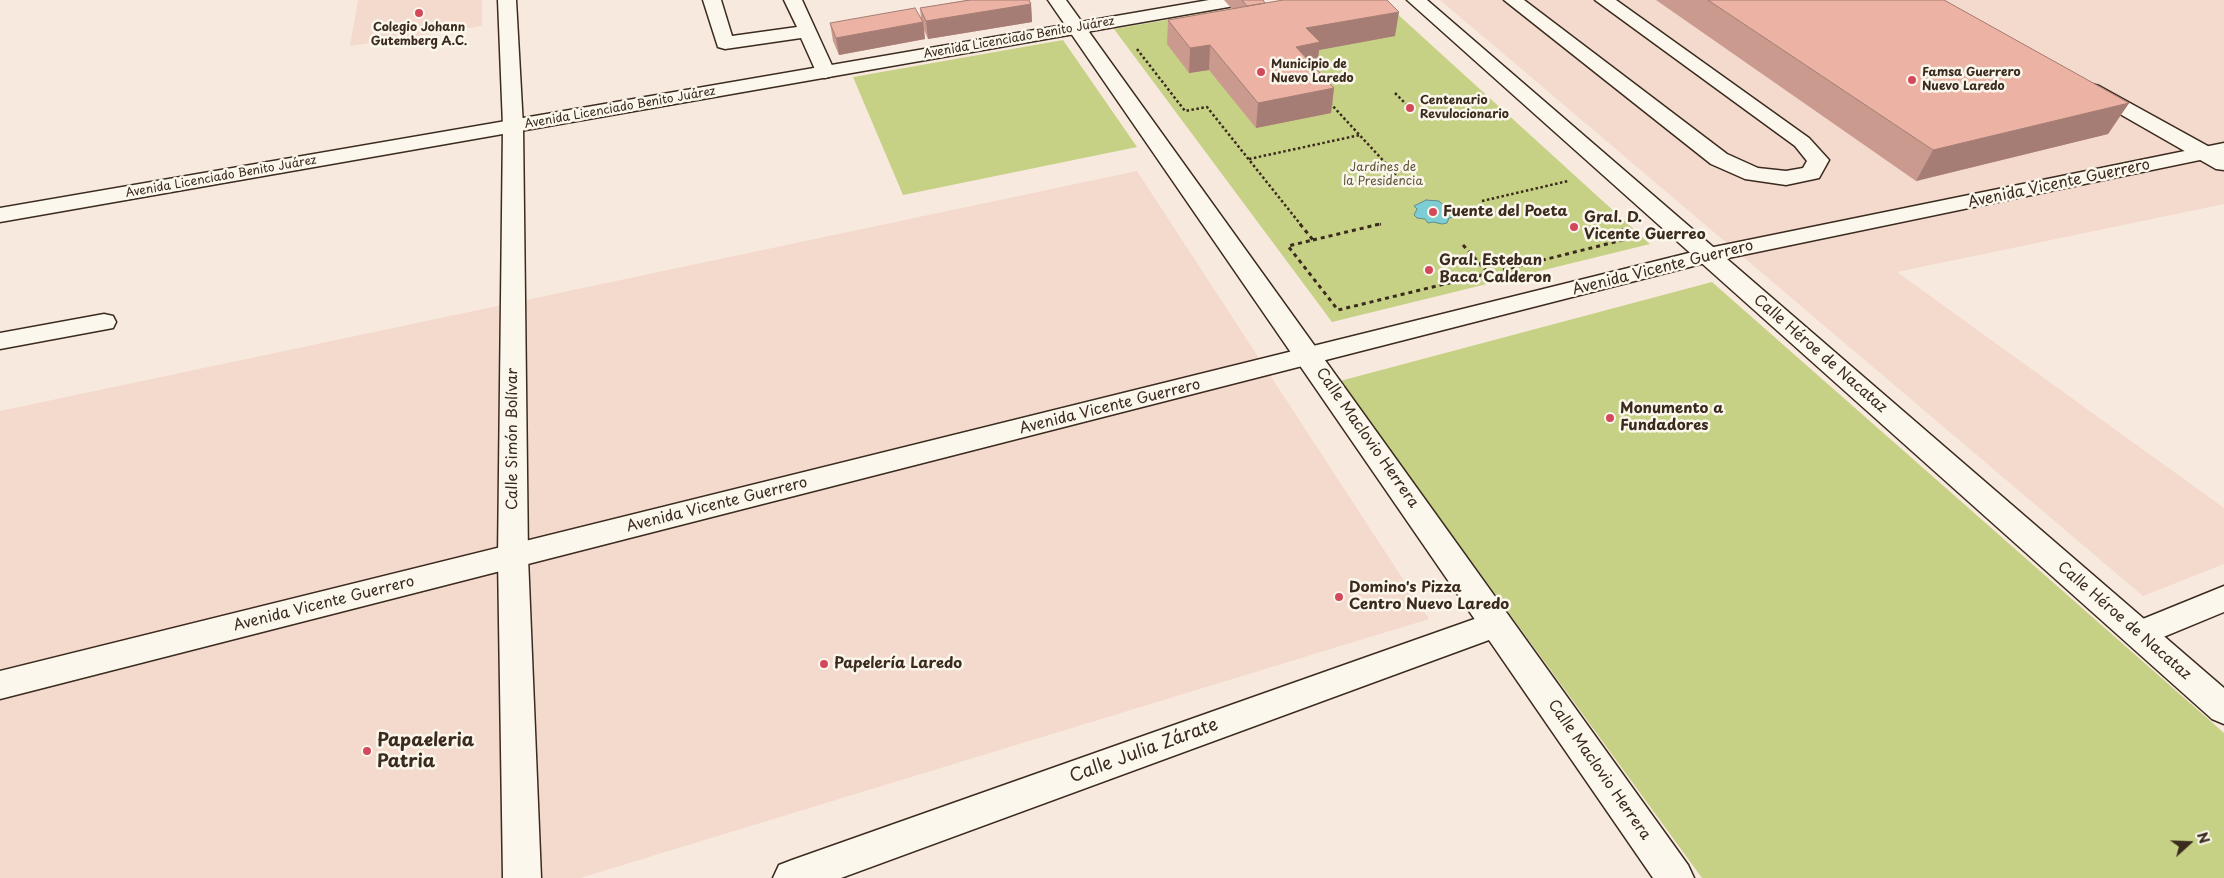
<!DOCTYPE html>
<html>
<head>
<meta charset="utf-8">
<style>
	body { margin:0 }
	#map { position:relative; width:2224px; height:878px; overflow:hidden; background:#f8e9de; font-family:"Playpen Sans",sans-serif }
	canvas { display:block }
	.north { position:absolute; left:2164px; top:818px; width:50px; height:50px; -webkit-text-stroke:4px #fbf7ec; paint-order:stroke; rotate:70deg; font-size:14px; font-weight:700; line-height:20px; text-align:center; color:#3b2a1e }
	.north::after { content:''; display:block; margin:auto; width:18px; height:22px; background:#3b2a1e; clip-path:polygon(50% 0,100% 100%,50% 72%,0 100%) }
</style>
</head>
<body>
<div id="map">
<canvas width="2224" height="878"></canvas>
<div class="north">N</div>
</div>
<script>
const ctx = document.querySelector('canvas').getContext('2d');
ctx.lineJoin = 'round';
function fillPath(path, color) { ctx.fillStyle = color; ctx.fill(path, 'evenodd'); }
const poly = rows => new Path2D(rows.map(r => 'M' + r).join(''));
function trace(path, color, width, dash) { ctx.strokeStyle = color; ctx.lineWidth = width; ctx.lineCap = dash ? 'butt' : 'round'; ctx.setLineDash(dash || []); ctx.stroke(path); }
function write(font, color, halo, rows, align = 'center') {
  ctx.font = font + ' "Playpen Sans",sans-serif'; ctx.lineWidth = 5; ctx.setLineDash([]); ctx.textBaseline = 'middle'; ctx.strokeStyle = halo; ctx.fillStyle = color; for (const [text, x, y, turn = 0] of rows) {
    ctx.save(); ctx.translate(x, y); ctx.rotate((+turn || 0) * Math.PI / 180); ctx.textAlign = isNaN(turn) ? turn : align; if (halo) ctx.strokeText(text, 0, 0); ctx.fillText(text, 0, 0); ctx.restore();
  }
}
const built = poly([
	[358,0,482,0,482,26,350,46],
	[1440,0,2224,0,2224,204,1897,272,2224,508,2224,564,2143,596],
	[1137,171,1429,619,580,878,0,878,0,411]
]);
const green = poly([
	[1282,0,1382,0,1650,244,1332,322,1114,29],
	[1063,40,1137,147,903,195,853,77],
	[1712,282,2224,733,2224,878,1702,878,1340,381]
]);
const water = poly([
	[1426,200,1439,201,1442,204,1450,205,1454,208,1451,214,1454,217,1449,218,1447,223,1442,224,1433,222,1428,223,1425,219,1417,218,1414,215,1417,209,1414,206,1426,200]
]);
const pathFar1 = poly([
	[1137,49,1185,111,1207,107,1301,225],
	[1326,82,1337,80],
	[1395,93,1410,108],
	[1330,103,1402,181],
	[1249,159,1360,135],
	[1482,201,1568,181],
	[1375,225,1381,224]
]);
const path = poly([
	[1300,224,1313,240,1288,246,1338,310,1482,275],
	[1313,240,1380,224],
	[1463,245,1489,274],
	[1503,270,1631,238,1621,229]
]);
const service = poly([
	[703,0,721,0,732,36,797,27,784,0,802,0,835,72,832,76,825,78,818,76,801,38,725,49,718,47,703,0],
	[1504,0,1524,0,1727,154,1758,168,1786,171,1803,168,1807,161,1795,146,1595,0,1616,0,1809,138,1829,160,1819,178,1786,185,1745,179,1711,164,1504,0]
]);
const minor = poly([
	[498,0,516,0,523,126,528,557,541,878,503,878,498,557,503,126,498,0],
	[104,314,113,316,116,322,113,328,0,349,0,333,104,314],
	[2224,586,2224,612,2139,647,2128,643,2123,634,2128,625,2224,586],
	[1497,611,1508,615,1513,624,1508,633,841,878,773,878,779,865,792,860,1497,611]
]);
const tertiary = poly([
	[1048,0,1066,0,1688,865,1694,878,1653,878,1048,0],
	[1407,0,1427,0,2224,688,2224,724,2212,719,1407,0],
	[2092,84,2099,86,2224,155,2224,170,2216,169,2085,94,2082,90,2085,86,2092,84]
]);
const secondary = poly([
	[1209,0,1249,0,1246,4,1240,5,0,222,0,208,1209,0],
	[2224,143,2224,155,1709,262,0,699,0,671,1709,248,2224,143]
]);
const wall = poly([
	[967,0,1029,0,1031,4,1032,22,928,39,924,30,925,39,839,55,833,41,830,23,921,18,920,8],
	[1224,0,1263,0,1265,3,1395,36,1319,50,1317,67,1315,67,1334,88,1331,113,1256,128,1209,70,1189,73,1167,44,1168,20,1232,9],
	[1656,0,1944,0,2129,103,2108,134,1916,181]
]);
const shadedWall = poly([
	[1031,4,1032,22,928,39,926,21],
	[1399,12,1395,36,1319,50,1317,67,1293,71,1296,47,1306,28],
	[923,22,925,39,839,55,836,38],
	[1210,45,1209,70,1189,73,1190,48],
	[1334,88,1331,113,1256,128,1258,103],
	[2129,103,2108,134,1916,181,1933,150]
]);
const building = poly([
	[970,0,1029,0,1031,4,926,21,920,8,970,0],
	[1242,0,1263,0,1265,3,1247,6,1242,0],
	[1283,0,1387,0,1399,12,1306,28,1320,42,1296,47,1334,88,1258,103,1210,45,1190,48,1168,20,1283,0],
	[1708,0,1944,0,2129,103,1933,150,1708,0],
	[915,8,923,22,836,38,830,23,915,8]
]);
const markers = [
	[419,13,5,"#d1495b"],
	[1261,72,5,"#d1495b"],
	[1912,80,5,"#d1495b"],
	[1410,108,5,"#d1495b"],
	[1433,212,5,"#d1495b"],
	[1574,227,5,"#d1495b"],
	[1429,270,5,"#d1495b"],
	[1610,418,5,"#d1495b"],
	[1339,597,5,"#d1495b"],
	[824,664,5,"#d1495b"],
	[367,751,5,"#d1495b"]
];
const farPoinames = [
	["Colegio Johann",419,28,"center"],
	["Gutemberg A.C.",419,42,"center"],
	["Municipio de",1271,65],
	["Nuevo Laredo",1271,79],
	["Famsa Guerrero",1922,73],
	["Nuevo Laredo",1922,87],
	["Centenario",1420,101],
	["Revulocionario",1420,115]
];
const farStreetnames = [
	["Avenida Licenciado Benito Juárez",1019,38,-10],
	["Avenida Licenciado Benito Juárez",620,108,-10],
	["Avenida Licenciado Benito Juárez",221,177,-10]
];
const farParknames = [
	["Jardines de",1383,168],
	["la Presidencia",1383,182]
];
const streetNames = [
	["Avenida Vicente Guerrero",2059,184,-12],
	["Avenida Vicente Guerrero",1663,268,-14],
	["Calle Héroe de Nacataz",1820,354,41],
	["Avenida Vicente Guerrero",1110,407,-14],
	["Calle Maclovio Herrera",1367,438,55],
	["Calle Simón Bolívar",513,439,-90],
	["Avenida Vicente Guerrero",717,505,-14],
	["Avenida Vicente Guerrero",324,604,-14],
	["Calle Héroe de Nacataz",2124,621,41],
	["Calle Maclovio Herrera",1599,770,55]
];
const poiNames = [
	["Fuente del Poeta",1443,212],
	["Gral. D.",1584,218],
	["Vicente Guerreo",1584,235],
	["Gral. Esteban",1439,261],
	["Baca Calderon",1439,278],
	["Monumento a",1620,409],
	["Fundadores",1620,426],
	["Domino's Pizza",1349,588],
	["Centro Nuevo Laredo",1349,605],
	["Papelería Laredo",834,664]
];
const nearPoinames = [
	["Papaeleria",377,741],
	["Patria",377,762]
];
const nearStreetnames = [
	["Calle Julia Zárate",1144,751,-20]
];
fillPath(built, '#f4d9cd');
fillPath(green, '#c6d185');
fillPath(water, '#7cced4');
trace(water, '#628c8b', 1);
trace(service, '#3b2a1e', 3);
trace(minor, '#3b2a1e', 3);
trace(tertiary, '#3b2a1e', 3);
trace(secondary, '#3b2a1e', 3);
trace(pathFar1, '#3b2a1e', 2.5, [2.5, 2.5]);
trace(path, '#3b2a1e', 3, [4, 4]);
fillPath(service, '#fbf7ec');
fillPath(minor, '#fbf7ec');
fillPath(tertiary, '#fbf7ec');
fillPath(secondary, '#fbf7ec');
fillPath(wall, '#cb9a8e');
fillPath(shadedWall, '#a57d74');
fillPath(building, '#ecb3a5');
trace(building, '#a57d74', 1);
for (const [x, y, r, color] of markers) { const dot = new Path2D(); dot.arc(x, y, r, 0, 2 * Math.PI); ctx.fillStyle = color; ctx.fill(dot); trace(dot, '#fbf7ec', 2); }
write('bold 12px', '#3b2a1e', '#fbf7ec', farPoinames, 'left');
write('12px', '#3b2a1e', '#fbf7ec', farStreetnames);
write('12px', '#5e5438', '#fbf7ec', farParknames);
write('15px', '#3b2a1e', '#fbf7ec', streetNames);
write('bold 15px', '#3b2a1e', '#fbf7ec', poiNames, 'left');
write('bold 18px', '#3b2a1e', '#fbf7ec', nearPoinames, 'left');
write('18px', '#3b2a1e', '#fbf7ec', nearStreetnames);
</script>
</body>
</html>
